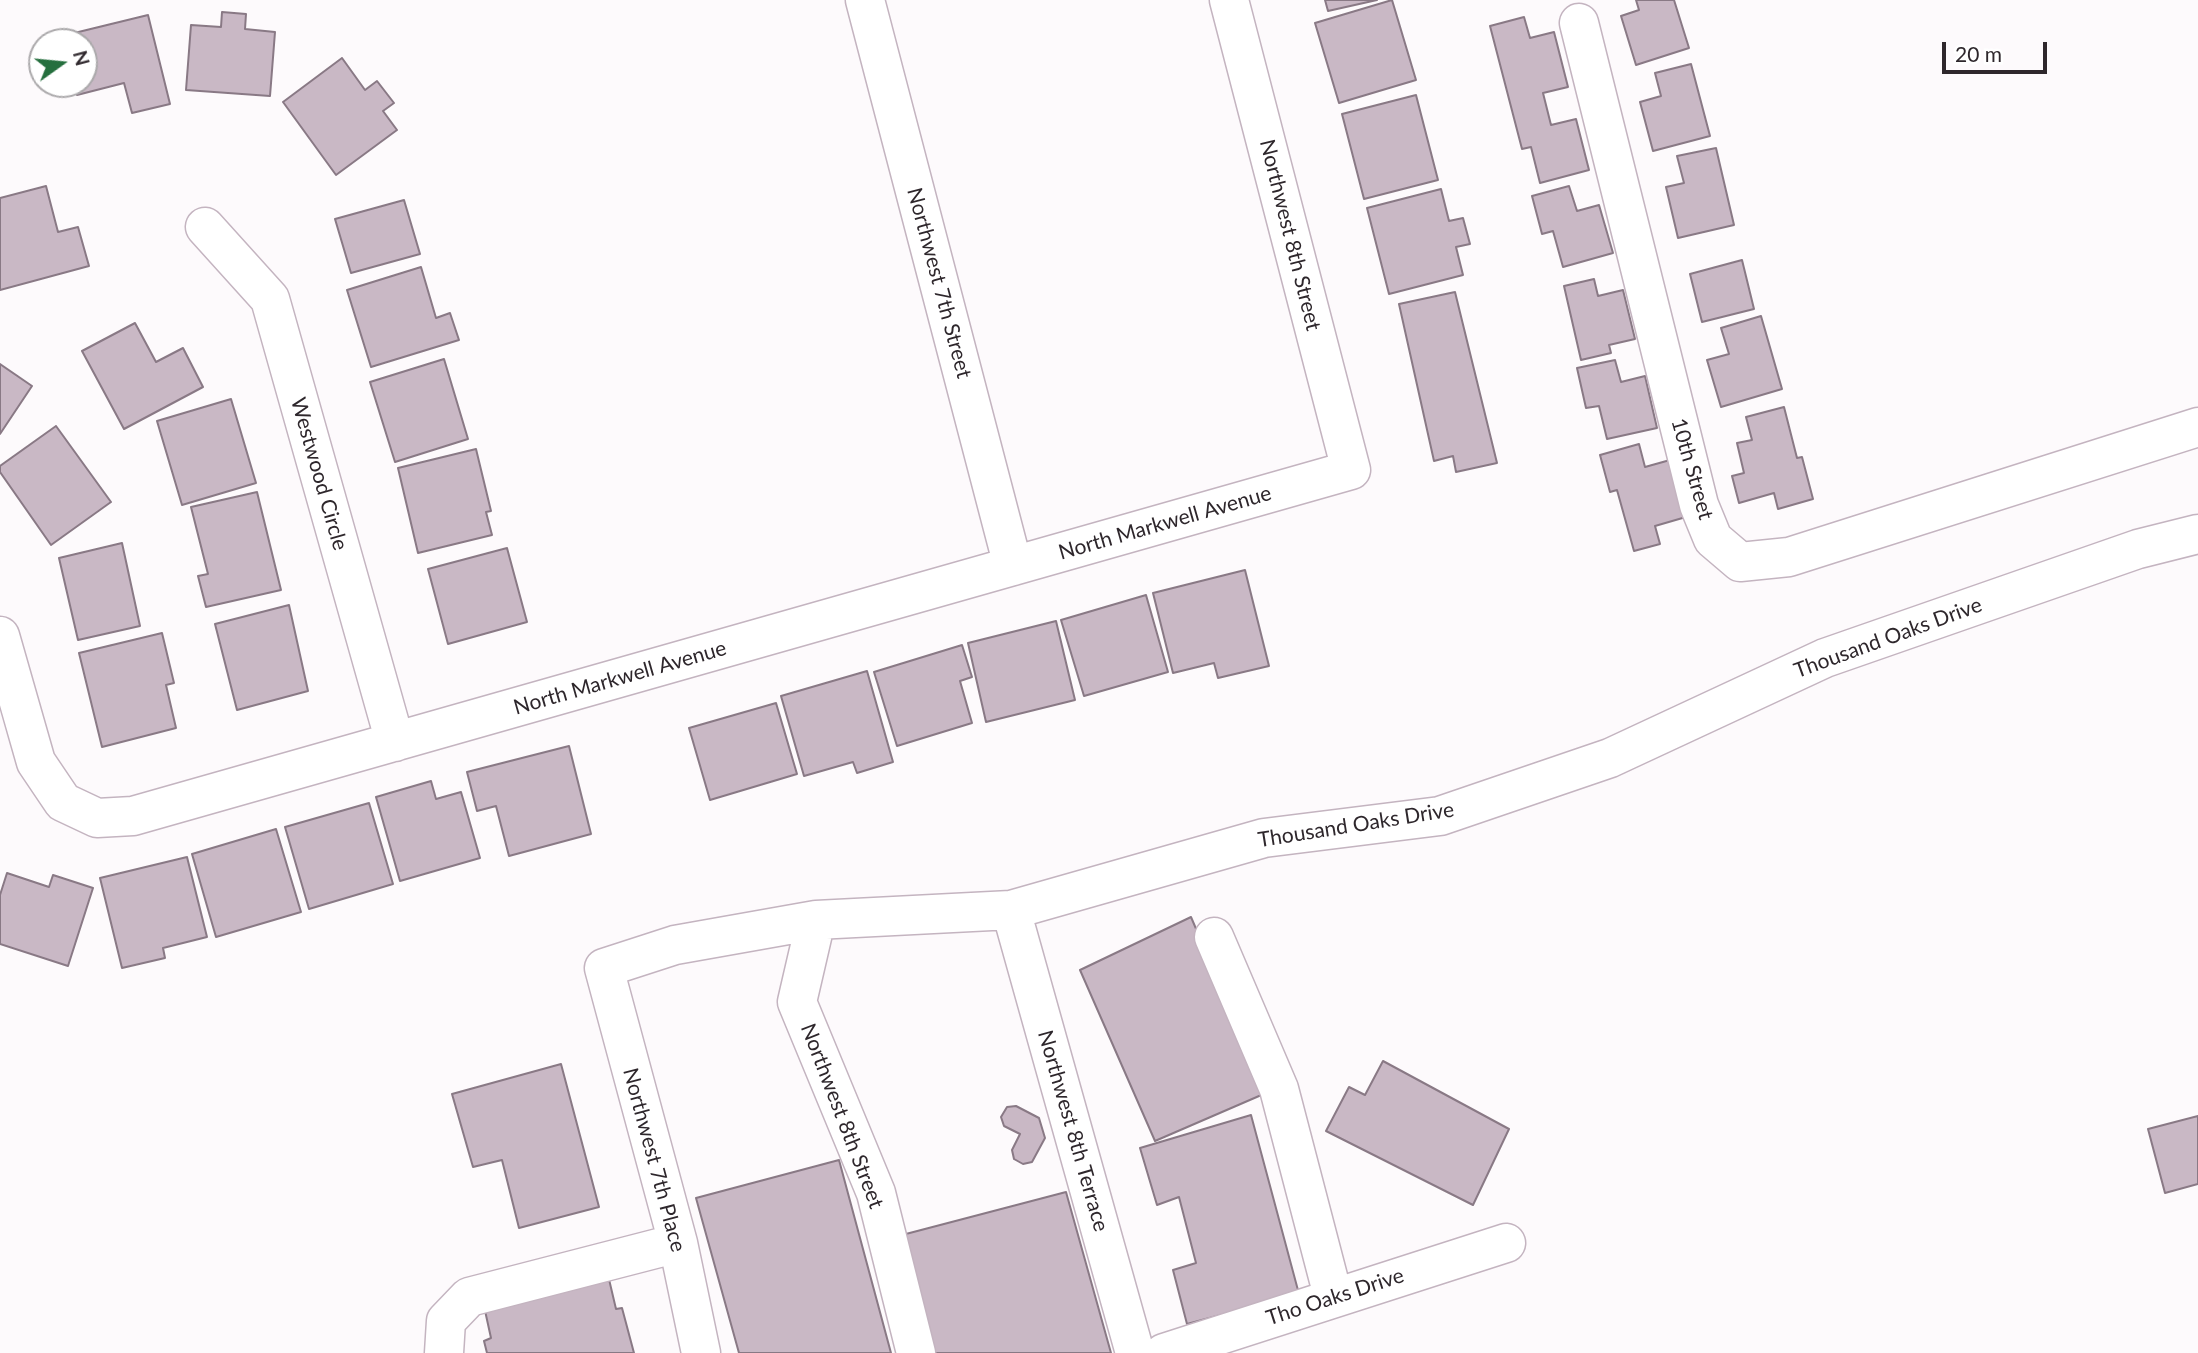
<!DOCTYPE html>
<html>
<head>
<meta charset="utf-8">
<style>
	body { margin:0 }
	#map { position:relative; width:2198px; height:1353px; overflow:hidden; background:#fdfafc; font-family:Lato,sans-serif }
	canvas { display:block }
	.north { position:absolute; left:28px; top:28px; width:70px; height:70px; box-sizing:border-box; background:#fff; border:2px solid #aba9ab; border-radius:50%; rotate:75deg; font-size:19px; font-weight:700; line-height:28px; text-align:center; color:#2e272c }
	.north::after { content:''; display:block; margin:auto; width:24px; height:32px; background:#256f3e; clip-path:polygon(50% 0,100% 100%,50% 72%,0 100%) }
	.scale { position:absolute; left:1942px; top:42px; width:105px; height:32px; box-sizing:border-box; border:4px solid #2e272c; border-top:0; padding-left:9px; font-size:21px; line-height:24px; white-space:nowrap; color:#2e272c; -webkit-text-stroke:5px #fff; paint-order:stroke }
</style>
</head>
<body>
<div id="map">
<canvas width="2198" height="1353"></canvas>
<div class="north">N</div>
<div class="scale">20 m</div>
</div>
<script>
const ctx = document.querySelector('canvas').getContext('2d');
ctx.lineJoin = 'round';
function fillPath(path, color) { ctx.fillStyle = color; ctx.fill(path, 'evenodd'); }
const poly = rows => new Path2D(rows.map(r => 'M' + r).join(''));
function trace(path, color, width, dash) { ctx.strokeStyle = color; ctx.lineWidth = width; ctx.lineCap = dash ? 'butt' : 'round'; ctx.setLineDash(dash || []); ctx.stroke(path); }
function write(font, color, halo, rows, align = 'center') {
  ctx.font = font + ' Lato,sans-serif'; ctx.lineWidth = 5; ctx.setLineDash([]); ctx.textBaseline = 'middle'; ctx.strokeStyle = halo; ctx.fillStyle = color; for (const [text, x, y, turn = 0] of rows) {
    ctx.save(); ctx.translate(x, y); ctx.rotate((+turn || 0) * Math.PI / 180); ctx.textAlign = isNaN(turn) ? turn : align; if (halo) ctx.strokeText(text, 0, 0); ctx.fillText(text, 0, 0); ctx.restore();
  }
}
const building = poly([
	[1325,0,1377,0,1328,11,1325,0],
	[1392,0,1416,80,1339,103,1315,23,1392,0],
	[1636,0,1674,0,1689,48,1636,65,1621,16,1639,10,1636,0],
	[222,12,246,14,245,29,275,32,270,96,186,90,191,25,221,27,222,12],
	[148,15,170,104,132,113,124,83,77,95,74,84,84,84,84,42,64,42,62,36,148,15],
	[1524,17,1530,38,1554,32,1568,87,1543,93,1551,125,1576,119,1589,170,1540,183,1531,147,1522,149,1490,26,1524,17],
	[342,58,365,90,377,81,394,103,383,111,397,130,336,175,283,102,342,58],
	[1691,64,1710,136,1653,151,1640,102,1661,96,1655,73,1691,64],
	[1416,95,1438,180,1364,199,1342,114,1416,95],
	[1716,148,1734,225,1678,238,1666,187,1684,183,1677,156,1716,148],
	[46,186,58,232,78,227,89,266,0,290,0,198,46,186],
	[1569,186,1577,211,1599,205,1613,253,1563,267,1553,231,1542,234,1532,196,1569,186],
	[1441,189,1449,221,1463,218,1470,244,1456,247,1463,275,1389,294,1367,208,1441,189],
	[404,200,420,254,351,273,335,219,404,200],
	[1742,260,1754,309,1702,322,1690,274,1742,260],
	[421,267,436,318,450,313,459,340,371,367,347,290,421,267],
	[1594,279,1598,296,1623,290,1635,339,1609,345,1611,353,1581,360,1564,286,1594,279],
	[1455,292,1497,463,1456,472,1453,456,1434,461,1399,304,1455,292],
	[1761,316,1782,389,1721,407,1707,360,1729,354,1721,328,1761,316],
	[135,323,156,362,183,348,203,387,124,429,82,351,135,323],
	[444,359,468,439,395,462,370,382,444,359],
	[1615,360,1621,382,1645,376,1657,428,1607,439,1599,406,1586,408,1577,368,1615,360],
	[0,364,32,386,0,434,0,364],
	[231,399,256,483,182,505,157,421,231,399],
	[1784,407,1797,458,1802,457,1813,499,1778,509,1774,493,1739,503,1732,476,1744,473,1737,443,1752,440,1746,417,1784,407],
	[56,426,111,502,51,545,0,472,0,466,56,426],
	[1639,444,1645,467,1670,460,1686,517,1655,526,1660,544,1634,551,1617,490,1610,492,1600,455,1639,444],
	[476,449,491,511,486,512,492,535,418,553,398,468,476,449],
	[257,492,281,590,206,607,198,576,208,574,191,507,257,492],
	[122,543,140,626,78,640,59,558,122,543],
	[507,548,527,622,448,644,428,569,507,548],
	[1245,570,1269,666,1218,678,1214,663,1173,673,1153,593,1245,570],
	[1146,595,1168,672,1084,696,1061,620,1146,595],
	[289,605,308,691,237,710,215,624,289,605],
	[1056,621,1075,700,986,722,968,643,1056,621],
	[162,633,174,683,166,685,176,728,102,747,79,653,162,633],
	[962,645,972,677,960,681,972,723,897,746,874,672,962,645],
	[867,671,893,762,857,773,853,762,804,776,781,696,867,671],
	[776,703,797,774,710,800,689,728,776,703],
	[569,746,591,834,509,856,496,806,477,811,467,772,569,746],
	[431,781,436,799,461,792,480,858,400,881,376,797,431,781],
	[369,803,393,884,309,909,285,827,369,803],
	[276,829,301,912,216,937,192,854,276,829],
	[187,857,207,937,163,948,165,958,122,968,100,878,187,857],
	[7,873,49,887,53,875,93,888,68,966,0,944,0,895,7,873],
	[1191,917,1266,1093,1155,1141,1080,970,1191,917],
	[1383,1061,1509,1129,1473,1205,1326,1131,1349,1087,1365,1095,1383,1061],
	[561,1064,599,1207,519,1228,502,1160,473,1167,452,1094,561,1064],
	[1016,1106,1039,1118,1045,1138,1032,1162,1023,1164,1014,1159,1012,1150,1020,1134,1004,1126,1001,1117,1007,1107,1016,1106],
	[1251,1115,1299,1294,1187,1324,1173,1270,1196,1263,1179,1197,1157,1205,1140,1148,1251,1115],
	[2198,1116,2198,1184,2165,1193,2148,1129,2198,1116],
	[839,1160,891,1353,739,1353,696,1198,839,1160],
	[1066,1192,1111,1353,934,1353,902,1235,1066,1192],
	[608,1275,616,1309,622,1308,634,1353,487,1353,484,1341,491,1338,484,1306,608,1275]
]);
const minor = poly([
	[865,0,1013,566],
	[1579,23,1699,505,1713,539,1740,562,1789,557,2198,427],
	[205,227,270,299,395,742],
	[0,636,36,762,63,802,97,818,133,816,1351,470,1229,0],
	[1011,910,1135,1353],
	[816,920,797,1002,876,1193,916,1353],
	[1214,937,1279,1089,1333,1296],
	[444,1353,446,1321,469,1297,678,1243],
	[701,1353,678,1243,604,968,675,945,816,920,1011,910,1264,838,1440,816,1610,758,1825,658,2138,549,2198,534],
	[1164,1353,1506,1243]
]);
const streetNames = [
	["Northwest 8th Street",1290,235,76],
	["Northwest 7th Street",939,283,75],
	["10th Street",1692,469,74],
	["Westwood Circle",319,474,74],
	["North Markwell Avenue",1165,523,-16],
	["Thousand Oaks Drive",1888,638,-20],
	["North Markwell Avenue",620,678,-16],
	["Thousand Oaks Drive",1356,825,-9],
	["Northwest 8th Street",842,1116,69],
	["Northwest 8th Terrace",1073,1131,74],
	["Northwest 7th Place",654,1160,75],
	["Tho Oaks Drive",1335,1297,-18]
];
fillPath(building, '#c9b8c5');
trace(building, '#897985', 2);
trace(minor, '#c4b4c0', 41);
trace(minor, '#fff', 38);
write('21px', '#2e272c', '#fff', streetNames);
</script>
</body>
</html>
